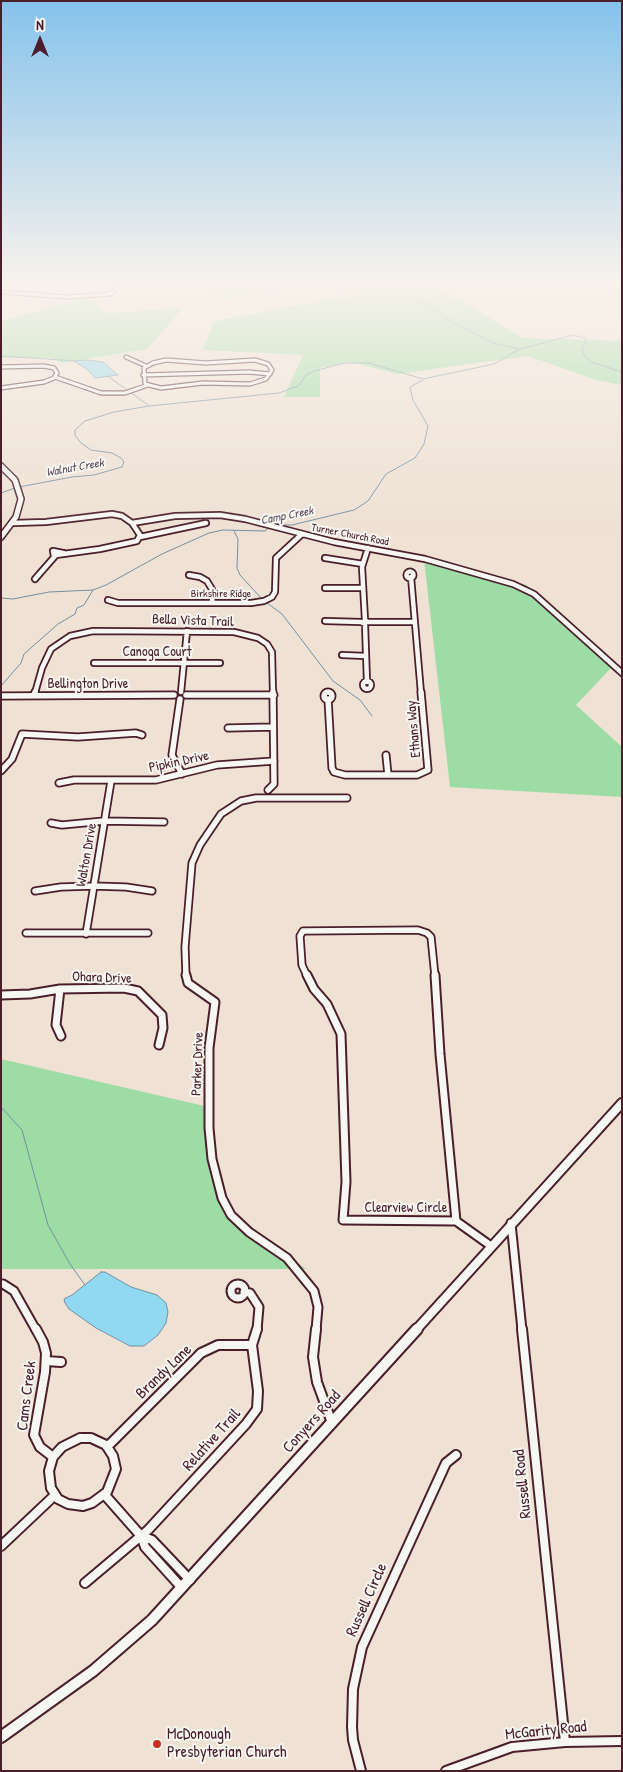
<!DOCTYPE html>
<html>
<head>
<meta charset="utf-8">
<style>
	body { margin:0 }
	#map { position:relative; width:623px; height:1772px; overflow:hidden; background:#efe1d4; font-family:"Patrick Hand",sans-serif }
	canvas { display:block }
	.frame { position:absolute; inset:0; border:2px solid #4a1f2b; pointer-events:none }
	.north { position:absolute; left:15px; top:15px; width:50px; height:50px; -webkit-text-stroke:4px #f6f6f2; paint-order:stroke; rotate:0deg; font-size:14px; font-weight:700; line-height:20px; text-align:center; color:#4a1f2b }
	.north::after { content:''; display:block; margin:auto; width:18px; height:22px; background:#4a1f2b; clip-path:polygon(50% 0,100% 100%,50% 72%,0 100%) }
</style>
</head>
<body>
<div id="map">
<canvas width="623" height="1772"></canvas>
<div class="frame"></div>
<div class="north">N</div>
</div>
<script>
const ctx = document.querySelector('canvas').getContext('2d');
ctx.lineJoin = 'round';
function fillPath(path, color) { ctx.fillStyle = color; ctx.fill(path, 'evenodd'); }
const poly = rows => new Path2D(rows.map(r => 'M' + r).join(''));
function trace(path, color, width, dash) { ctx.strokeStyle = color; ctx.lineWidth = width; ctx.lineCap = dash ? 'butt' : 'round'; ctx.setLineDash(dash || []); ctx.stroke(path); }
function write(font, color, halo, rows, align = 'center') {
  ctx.font = font + ' "Patrick Hand",sans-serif'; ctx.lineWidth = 4; ctx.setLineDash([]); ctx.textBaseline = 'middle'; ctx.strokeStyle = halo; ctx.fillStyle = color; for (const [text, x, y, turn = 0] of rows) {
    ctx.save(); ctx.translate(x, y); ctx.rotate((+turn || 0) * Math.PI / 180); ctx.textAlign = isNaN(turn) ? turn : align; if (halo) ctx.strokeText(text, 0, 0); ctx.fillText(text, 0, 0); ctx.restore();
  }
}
const green = poly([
	[208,285,294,285,225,300],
	[326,285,435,285,523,338,622,341,622,385,596,380,528,356,397,374,351,362,320,368,320,397,284,397,303,355,203,350,214,321,357,294],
	[89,297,105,313,183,308,147,349,62,363,50,358,1,358,1,321],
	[424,559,527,585,541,602,613,666,576,705,622,747,622,797,450,787],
	[1,1059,213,1108,213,1161,225,1204,258,1237,306,1269,1,1269]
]);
const water = poly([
	[87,360,103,362,118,375,95,378,88,370,74,361,87,360],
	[101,1272,105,1272,131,1287,157,1295,166,1303,168,1312,166,1323,158,1335,144,1346,130,1346,96,1328,69,1309,65,1303,64,1299,72,1295,101,1272]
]);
const stream = poly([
	[376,285,430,306,447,319,493,343,519,349],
	[600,285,622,293],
	[1,356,76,361],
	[109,377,148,405],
	[19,487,72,477,94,475,122,467,124,462,121,458,112,453,91,450,80,442,75,435,75,430,85,421,114,412,149,406,279,393,298,386,306,375,314,371,345,363,369,363,423,379,494,364,520,349,573,335,585,338,586,342,582,348,583,353,591,362,622,372],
	[1,493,15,488],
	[276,525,292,525,354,510,368,501,386,474,415,458,424,444,428,426,413,400,410,387,423,380],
	[234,531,238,539,237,568,240,575,262,599],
	[1,598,13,599,49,592,93,590,106,585,162,554,209,533,223,530,265,531,270,527],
	[267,603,282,614,333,681,360,700,372,716],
	[1,686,21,663,24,654,58,624,75,614,77,608,84,605,93,590],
	[1,1107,22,1130,48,1225,70,1264,85,1285]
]);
const minorFar4 = poly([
	[1,292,67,297,110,294,114,291,115,285],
	[126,357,146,366],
	[166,360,206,363,255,360,268,364,272,370,266,379,250,384,203,383,161,388,145,384,144,368,153,363,166,360],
	[1,367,44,366,54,368,57,373,54,378,44,382,1,388],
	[143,375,249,372,270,374],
	[55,377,101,393,125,393,148,385]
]);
const minorFar3 = poly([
	[13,523,46,522,112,514,122,516,132,523,175,516,220,515,245,519,334,542,425,559,513,584,534,594,622,673],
	[140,537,206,523],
	[54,556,53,551,63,553],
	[325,558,363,564],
	'406.5 575a3.5 3.5 0 1 1 7 0a3.5 3.5 0 1 1-7 0Z',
	[189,575,200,577,207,581,213,591,212,603],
	[411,577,421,693],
	[35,579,56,555,100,549,137,541,140,535,132,523],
	[325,588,363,588],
	[108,600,118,603,251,603,264,601,272,597,275,592,276,558,302,534],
	[365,620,362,567,368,548],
	[365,620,368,622,415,622],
	[325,621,361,622,365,624],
	[365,624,367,682],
	[342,655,366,656],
	[94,663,220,663],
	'363 685a4 4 0 1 1 8 0a4 4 0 1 1-8 0Z',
	[181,692,187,631],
	[35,693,42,668,51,649,70,636,93,631,234,632,258,638,267,644,272,652,273,693]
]);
const minorFar2 = poly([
	'324 696a4 4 0 1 1 8 0a4 4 0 1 1-8 0Z',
	[34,695,35,692],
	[186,695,274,695],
	[1,696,174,695],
	[180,699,172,755,182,774],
	[328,699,332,768,334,772,345,775,417,775,428,770,421,692],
	[228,728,273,727],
	[386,755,388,775],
	[1,771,12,759,22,734,78,737,136,733,142,735],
	[59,783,74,780,156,780,217,765,274,761],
	[268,790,274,784,273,692],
	[51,823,62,825,104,821,164,822],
	[35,891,61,887,93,886,126,887,152,891],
	[26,933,148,933],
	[86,934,111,781],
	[186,976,185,947,192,863,200,845,221,814,241,801,256,798,347,798],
	[307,976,302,965,300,936,303,931,418,930,427,933,431,937,435,976]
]);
const minorFar1 = poly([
	[186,975,188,983,215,1002,209,1048,209,1128,212,1159,222,1198,231,1215,249,1232,287,1258,314,1291,318,1307,316,1330],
	[307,975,314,989,327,1004,341,1034,346,1182,343,1220,456,1221],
	[435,975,440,1054,456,1221],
	[60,989,56,1025,61,1036],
	[1,995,30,994,60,989,124,988,138,991,162,1015,163,1028,159,1045],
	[456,1221,491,1246],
	[511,1223,522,1330],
	[3,1284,14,1291,36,1330],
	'231 1291a7 7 0 1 1 14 0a7 7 0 1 1-14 0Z',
	[244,1292,250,1293,259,1307,257,1330]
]);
const minor = poly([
	[36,1329,43,1342,46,1353,45,1372,34,1435,40,1447,53,1457],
	[316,1329,313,1357,317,1382,332,1423],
	[522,1329,565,1742],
	[46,1361,61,1362],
	[80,1438,91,1438,106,1445,113,1456,116,1469,107,1492,92,1503,83,1506,68,1504,58,1499,51,1488,49,1471,53,1457,62,1447,80,1438],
	[107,1447,201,1353,218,1345,252,1345],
	[104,1494,141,1536,145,1547,182,1588],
	[141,1536,152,1540,190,1580],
	[1,1546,55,1495],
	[85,1583,148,1530,246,1424,257,1409,258,1391,252,1345,257,1329],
	[361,1771,353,1740,352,1727,353,1689,362,1647,446,1463,456,1455],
	[446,1771,512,1747,565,1742,622,1741]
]);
const majorFar2 = poly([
	[1,466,15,480,21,499,16,517,1,537]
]);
const majorFar1 = poly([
	[416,1330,622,1103]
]);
const major = poly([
	[1,1737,93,1671,152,1620,417,1329]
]);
const markers = [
	[157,1744,5,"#c8321e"]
];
const farStreetnames = [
	["Turner Church Road",350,535,11],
	["Birkshire Ridge",221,594]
];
const farWaternames = [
	["Walnut Creek",75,468,-10],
	["Camp Creek",287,516,-11]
];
const streetNames = [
	["Bella Vista Trail",193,621,2],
	["Canoga Court",157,652],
	["Bellington Drive",88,684],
	["Ethans Way",414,729,-95],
	["Pipkin Drive",179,762,-12],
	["Walton Drive",87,855,-80],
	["Ohara Drive",102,978,2],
	["Parker Drive",198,1064,-88],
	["Clearview Circle",406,1208]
];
const nearStreetnames = [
	["Brandy Lane",164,1372,-44],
	["Cams Creek",27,1396,-83],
	["Conyers Road",312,1422,-48],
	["Relative Trail",212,1440,-48],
	["Russell Road",523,1484,-96],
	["Russell Circle",367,1600,-66],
	["McGarity Road",546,1731,-6]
];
const nearPoinames = [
	["McDonough",167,1735],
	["Presbyterian Church",167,1753]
];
fillPath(green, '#9edca5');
fillPath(water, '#90d9f1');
trace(water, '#748fa2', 1);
trace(stream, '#748fa2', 1);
trace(minorFar4, '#4a1f2b', 5.5);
trace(minorFar3, '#4a1f2b', 8);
trace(minorFar2, '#4a1f2b', 9);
trace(minorFar1, '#4a1f2b', 11);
trace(minor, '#4a1f2b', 12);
trace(majorFar2, '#4a1f2b', 8);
trace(majorFar1, '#4a1f2b', 12);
trace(major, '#4a1f2b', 14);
trace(minorFar4, '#f6f6f2', 3);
trace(minorFar3, '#f6f6f2', 4.5);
trace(minorFar2, '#f6f6f2', 5.5);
trace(minorFar1, '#f6f6f2', 7);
trace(minor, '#f6f6f2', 8);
trace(majorFar2, '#f6f6f2', 5);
trace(majorFar1, '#f6f6f2', 8);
trace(major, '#f6f6f2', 10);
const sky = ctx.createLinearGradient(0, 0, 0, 533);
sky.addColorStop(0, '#85c3ec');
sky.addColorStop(0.53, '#f8f2ec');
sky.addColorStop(1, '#f8f2ec00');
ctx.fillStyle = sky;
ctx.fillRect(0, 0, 623, 533);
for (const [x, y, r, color] of markers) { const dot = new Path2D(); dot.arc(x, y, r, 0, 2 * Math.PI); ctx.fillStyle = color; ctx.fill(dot); trace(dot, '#f6f6f2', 2); }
write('11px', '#4a1f2b', '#f6f6f2', farStreetnames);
write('italic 12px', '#5c4e5c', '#f6f6f2', farWaternames);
write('14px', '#4a1f2b', '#f6f6f2', streetNames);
write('16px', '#4a1f2b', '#f6f6f2', nearStreetnames);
write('16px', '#4a1f2b', '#f6f6f2', nearPoinames, 'left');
</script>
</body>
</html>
